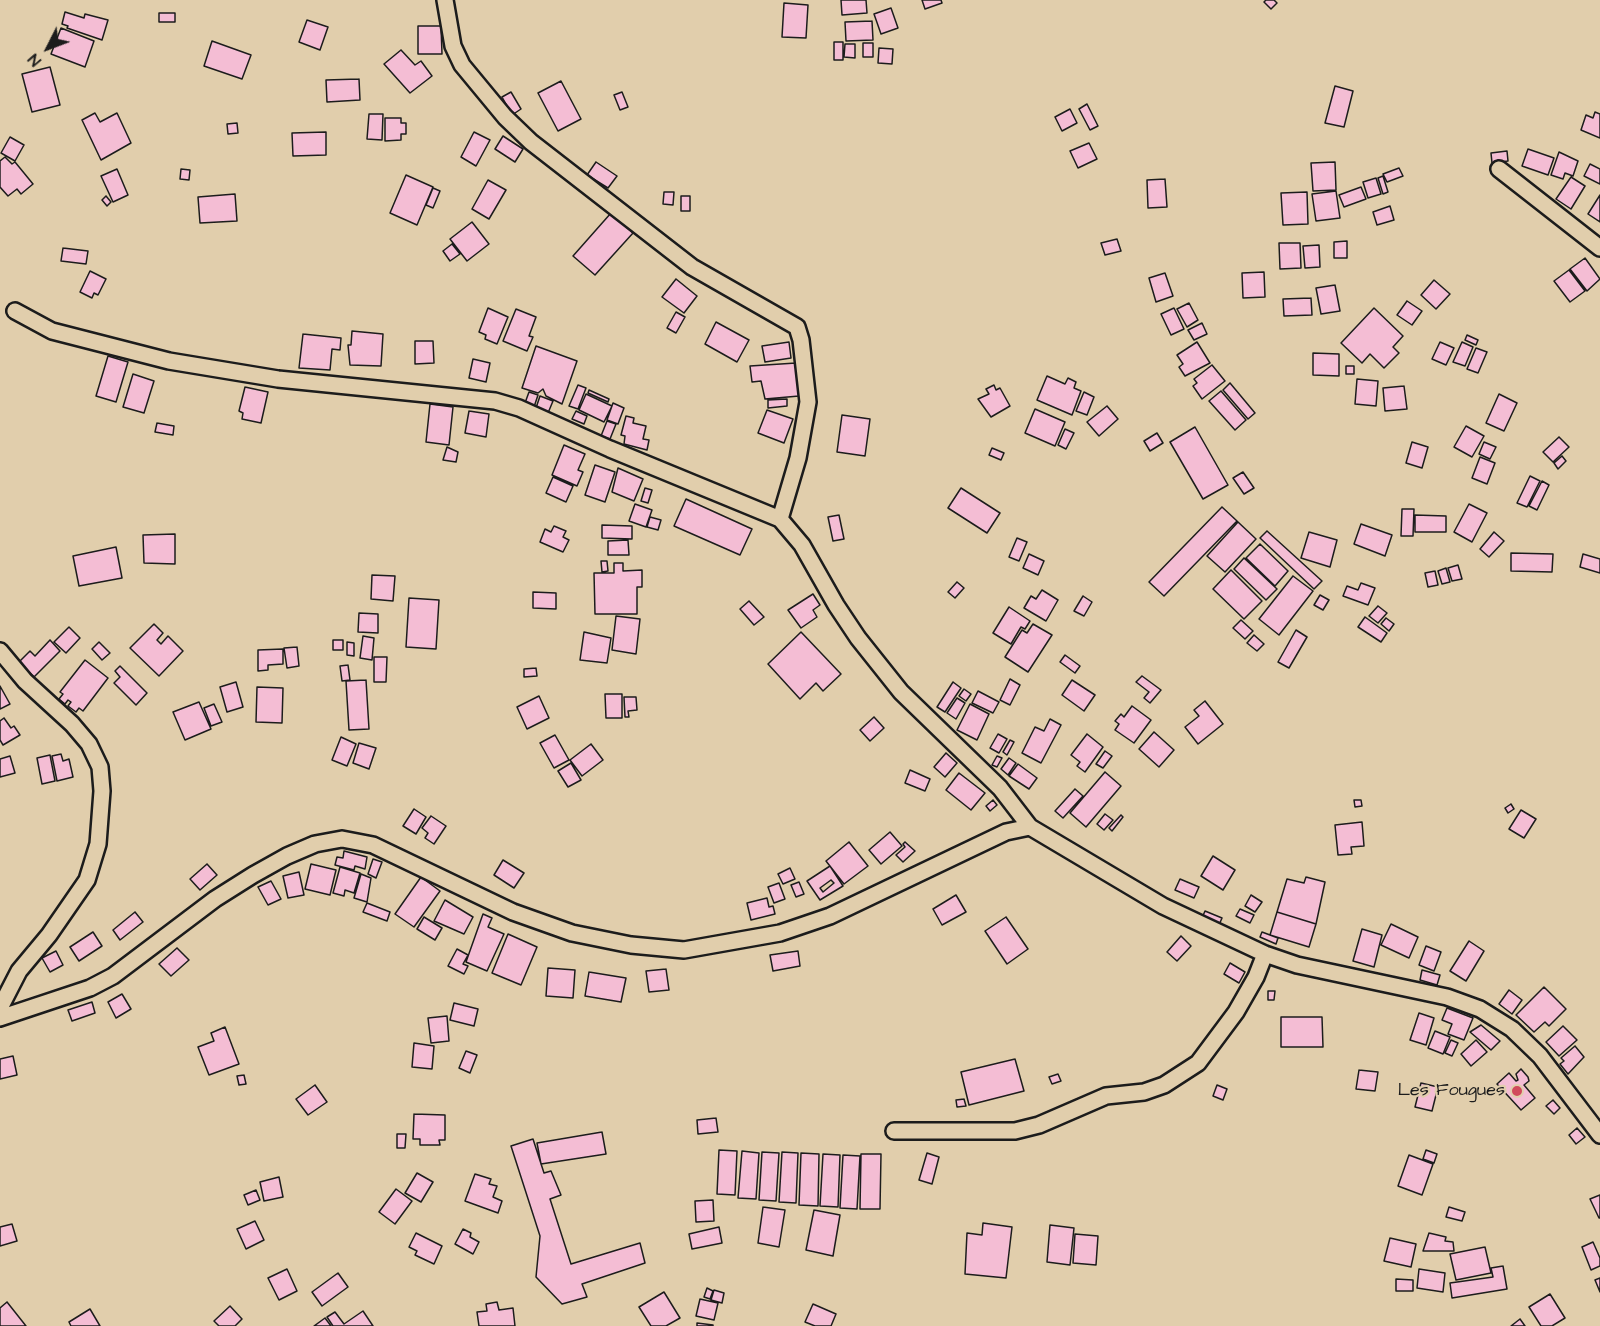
<!DOCTYPE html>
<html>
<head>
<meta charset="utf-8">
<style>
	body { margin:0 }
	#map { position:relative; width:1600px; height:1326px; overflow:hidden; background:#e1ceac; font-family:"Architects Daughter",sans-serif }
	canvas { display:block }
	.north { position:absolute; left:18px; top:18px; width:60px; height:60px; -webkit-text-stroke:4px #e1ceac; paint-order:stroke; rotate:228deg; font-size:16px; font-weight:700; line-height:24px; text-align:center; color:#1c1c1c }
	.north::after { content:''; display:block; margin:auto; width:21px; height:27px; background:#1c1c1c; clip-path:polygon(50% 0,100% 100%,50% 72%,0 100%) }
</style>
</head>
<body>
<div id="map">
<canvas width="1600" height="1326"></canvas>
<div class="north">N</div>
</div>
<script>
const ctx = document.querySelector('canvas').getContext('2d');
ctx.lineJoin = 'round';
function fillPath(path, color) { ctx.fillStyle = color; ctx.fill(path, 'evenodd'); }
const poly = rows => new Path2D(rows.map(r => 'M' + r).join(''));
function trace(path, color, width, dash) { ctx.strokeStyle = color; ctx.lineWidth = width; ctx.lineCap = dash ? 'butt' : 'round'; ctx.setLineDash(dash || []); ctx.stroke(path); }
function write(font, color, halo, rows, align = 'center') {
  ctx.font = font + ' "Architects Daughter",sans-serif'; ctx.lineWidth = 4.5; ctx.setLineDash([]); ctx.textBaseline = 'middle'; ctx.strokeStyle = halo; ctx.fillStyle = color; for (const [text, x, y, turn = 0] of rows) {
    ctx.save(); ctx.translate(x, y); ctx.rotate((+turn || 0) * Math.PI / 180); ctx.textAlign = isNaN(turn) ? turn : align; if (halo) ctx.strokeText(text, 0, 0); ctx.fillText(text, 0, 0); ctx.restore();
  }
}
const building = poly([
	[841,0,866,0,867,13,842,15,841,0],
	[922,0,941,0,942,3,925,9,922,0],
	[1266,0,1274,0,1277,3,1271,9,1264,2,1266,0],
	[784,3,808,5,806,38,782,37,784,3],
	[891,8,898,28,881,34,874,14,891,8],
	[65,12,84,18,85,14,108,20,102,40,67,28,68,26,62,24,65,12],
	[159,13,175,13,175,22,159,22,159,13],
	[307,20,328,27,320,50,299,42,307,20],
	[872,21,873,40,846,41,845,22,872,21],
	[418,26,441,26,442,54,418,54,418,26],
	[61,28,94,41,85,67,51,54,61,28],
	[212,41,251,55,242,79,204,66,212,41],
	[834,42,843,42,843,60,834,60,834,42],
	[863,43,873,43,873,57,863,57,863,43],
	[845,44,855,44,855,58,844,57,845,44],
	[879,48,893,49,892,64,878,63,879,48],
	[401,50,415,65,421,61,432,76,410,93,384,64,401,50],
	[50,67,60,105,32,112,22,74,50,67],
	[359,79,360,100,327,102,326,80,359,79],
	[561,81,581,119,558,131,538,93,561,81],
	[1335,86,1353,91,1344,127,1325,123,1335,86],
	[511,92,521,109,512,115,502,97,511,92],
	[622,92,628,107,620,110,614,95,622,92],
	[1087,104,1098,126,1090,130,1079,109,1087,104],
	[1070,109,1077,123,1062,131,1055,117,1070,109],
	[1595,112,1600,114,1600,138,1581,130,1586,115,1593,118,1595,112],
	[95,113,100,122,117,113,131,143,101,160,82,120,95,113],
	[369,114,383,114,382,140,367,139,369,114],
	[385,118,401,118,401,123,406,123,406,134,401,134,401,140,385,141,385,118],
	[237,123,238,133,228,134,227,124,237,123],
	[326,132,326,155,293,156,292,133,326,132],
	[474,132,490,140,476,166,461,157,474,132],
	[503,136,523,149,515,162,495,149,503,136],
	[10,137,24,145,15,161,1,153,10,137],
	[1089,143,1097,159,1078,168,1070,151,1089,143],
	[1528,149,1554,158,1548,175,1522,166,1528,149],
	[1507,151,1508,161,1492,163,1491,153,1507,151],
	[1559,152,1578,161,1573,176,1565,173,1563,179,1551,175,1559,152],
	[5,157,12,164,15,162,33,184,21,194,17,189,8,196,0,187,0,161,5,157],
	[596,162,617,176,608,188,587,175,596,162],
	[1335,162,1336,190,1313,191,1311,163,1335,162],
	[1590,164,1600,169,1600,184,1584,176,1590,164],
	[1399,168,1403,176,1387,182,1383,174,1399,168],
	[117,169,128,195,113,202,101,176,117,169],
	[181,169,190,170,189,180,180,179,181,169],
	[406,175,433,187,417,225,390,213,406,175],
	[1383,176,1388,192,1383,194,1378,178,1383,176],
	[1571,177,1585,186,1571,209,1556,199,1571,177],
	[1376,178,1381,194,1368,198,1363,182,1376,178],
	[1165,179,1167,207,1148,208,1147,180,1165,179],
	[488,180,506,190,489,219,472,209,488,180],
	[1361,187,1366,199,1344,207,1339,195,1361,187],
	[433,188,440,191,433,208,426,205,433,188],
	[1336,191,1340,218,1316,221,1312,194,1336,191],
	[664,192,674,192,673,205,663,204,664,192],
	[1307,192,1308,224,1283,225,1281,193,1307,192],
	[235,194,237,221,200,223,198,197,235,194],
	[1600,195,1600,222,1588,214,1600,195],
	[106,196,111,202,107,206,102,200,106,196],
	[681,196,690,196,690,211,681,211,681,196],
	[1390,206,1394,220,1377,225,1373,212,1390,206],
	[611,213,633,233,595,275,573,256,611,213],
	[472,222,489,244,467,261,450,239,472,222],
	[1117,239,1121,251,1105,255,1101,243,1117,239],
	[1347,241,1347,258,1334,258,1334,242,1347,241],
	[1279,243,1300,243,1301,268,1280,269,1279,243],
	[452,244,460,254,450,261,443,251,452,244],
	[1319,245,1320,267,1305,268,1303,246,1319,245],
	[63,248,88,251,86,264,61,261,63,248],
	[1585,258,1600,279,1587,291,1570,269,1585,258],
	[1569,270,1585,291,1570,302,1554,281,1569,270],
	[90,271,106,279,98,295,94,293,92,298,80,292,90,271],
	[1264,272,1265,297,1243,298,1242,273,1264,272],
	[1165,273,1173,296,1156,302,1149,278,1165,273],
	[676,279,697,296,684,313,662,297,676,279],
	[1434,280,1450,294,1436,309,1421,295,1434,280],
	[1335,285,1340,311,1321,314,1316,288,1335,285],
	[1311,298,1312,315,1284,316,1283,299,1311,298],
	[1407,301,1422,311,1412,325,1397,315,1407,301],
	[1189,303,1198,320,1187,327,1177,309,1189,303],
	[488,308,508,317,497,344,485,339,486,335,479,332,488,308],
	[1174,308,1184,329,1171,335,1161,314,1174,308],
	[1374,308,1403,336,1393,347,1399,353,1384,368,1370,354,1362,363,1341,343,1374,308],
	[516,309,536,317,529,336,533,337,527,351,503,341,516,309],
	[676,312,685,317,676,333,667,328,676,312],
	[716,322,749,340,737,362,705,344,716,322],
	[1202,323,1207,334,1194,340,1188,330,1202,323],
	[352,331,383,334,381,366,350,365,348,345,351,345,352,331],
	[303,334,341,338,340,350,332,349,330,370,299,368,303,334],
	[1467,335,1478,340,1476,345,1465,340,1467,335],
	[415,341,433,341,434,363,415,364,415,341],
	[789,342,791,358,765,362,762,346,789,342],
	[1197,342,1210,363,1185,376,1179,367,1183,364,1177,355,1197,342],
	[1440,342,1454,348,1446,365,1432,359,1440,342],
	[1462,342,1473,347,1465,366,1453,362,1462,342],
	[536,346,577,361,562,404,546,396,543,389,538,393,522,388,536,346],
	[1476,348,1487,352,1478,373,1467,369,1476,348],
	[1313,353,1339,354,1339,376,1313,375,1313,353],
	[108,356,128,362,116,402,96,396,108,356],
	[473,359,490,363,486,382,469,378,473,359],
	[796,363,799,396,765,399,761,381,752,382,750,366,796,363],
	[1212,365,1225,381,1202,399,1193,386,1197,383,1194,379,1212,365],
	[1346,366,1354,366,1354,374,1346,374,1346,366],
	[133,374,154,381,144,413,123,407,133,374],
	[1047,376,1065,384,1068,378,1076,382,1074,388,1081,391,1072,415,1037,400,1047,376],
	[1357,379,1378,381,1376,406,1355,404,1357,379],
	[1230,383,1255,413,1248,419,1223,390,1230,383],
	[578,385,586,388,578,409,569,406,578,385],
	[994,385,996,390,1000,388,1010,406,991,417,978,399,989,394,986,389,994,385],
	[1404,386,1407,409,1385,411,1383,388,1404,386],
	[245,387,268,392,261,423,242,419,243,413,239,411,245,387],
	[589,390,609,399,608,402,588,393,589,390],
	[1221,391,1246,420,1235,430,1209,401,1221,391],
	[529,392,538,395,534,407,525,403,529,392],
	[1084,392,1094,397,1087,415,1076,411,1084,392],
	[586,394,612,406,604,422,579,410,586,394],
	[1499,394,1517,403,1504,431,1486,423,1499,394],
	[540,396,553,401,548,413,536,408,540,396],
	[787,399,787,406,768,408,768,400,787,399],
	[613,403,624,408,618,424,607,420,613,403],
	[430,404,453,407,449,445,426,442,430,404],
	[1107,406,1118,419,1099,436,1087,422,1107,406],
	[1035,409,1065,422,1055,446,1025,433,1035,409],
	[767,410,793,419,784,443,758,433,767,410],
	[469,411,489,414,486,437,465,433,469,411],
	[576,411,587,416,584,424,572,419,576,411],
	[842,415,870,419,865,456,837,452,842,415],
	[626,416,634,418,633,423,646,426,643,439,649,440,647,450,624,444,625,436,621,435,626,416],
	[607,421,616,424,610,439,601,436,607,421],
	[157,423,174,426,173,435,155,432,157,423],
	[1466,426,1484,436,1472,457,1454,447,1466,426],
	[1195,427,1228,485,1203,499,1170,442,1195,427],
	[1065,429,1074,433,1066,449,1058,445,1065,429],
	[1157,433,1163,443,1150,451,1144,441,1157,433],
	[1559,437,1569,447,1553,462,1543,452,1559,437],
	[1412,442,1428,447,1422,468,1406,463,1412,442],
	[1484,442,1496,447,1490,459,1479,454,1484,442],
	[564,445,585,454,578,470,583,472,577,486,552,475,564,445],
	[447,447,458,452,456,462,443,460,447,447],
	[992,448,1004,453,1001,460,989,455,992,448],
	[1562,456,1566,461,1558,469,1554,463,1562,456],
	[1480,457,1495,463,1487,484,1472,478,1480,457],
	[595,465,615,472,605,502,585,495,595,465],
	[618,468,643,479,634,501,612,492,618,468],
	[1243,472,1254,488,1244,494,1233,478,1243,472],
	[1530,476,1540,481,1527,507,1517,503,1530,476],
	[553,477,573,486,566,502,546,493,553,477],
	[1542,481,1549,485,1537,510,1529,506,1542,481],
	[645,488,652,490,648,503,641,501,645,488],
	[961,488,1000,513,987,533,948,508,961,488],
	[686,499,752,529,740,555,674,526,686,499],
	[635,504,652,510,646,527,629,521,635,504],
	[1469,504,1487,513,1472,542,1454,532,1469,504],
	[1222,507,1237,521,1164,596,1149,582,1222,507],
	[1402,509,1414,509,1413,536,1401,536,1402,509],
	[839,515,844,539,833,541,828,517,839,515],
	[1415,515,1446,516,1446,532,1415,532,1415,515],
	[650,517,661,520,658,530,647,527,650,517],
	[1238,522,1256,539,1225,572,1207,556,1238,522],
	[1361,524,1392,535,1385,556,1354,544,1361,524],
	[602,525,632,526,632,539,602,538,602,525],
	[554,526,566,531,563,537,569,540,563,552,540,542,545,529,551,532,554,526],
	[1267,531,1322,581,1314,589,1260,538,1267,531],
	[1309,532,1337,540,1330,567,1301,558,1309,532],
	[1494,532,1504,541,1489,557,1480,549,1494,532],
	[175,534,175,564,144,563,143,535,175,534],
	[1017,538,1027,542,1019,561,1009,557,1017,538],
	[628,540,629,555,608,555,608,541,628,540],
	[1260,544,1288,571,1275,586,1246,558,1260,544],
	[116,547,122,578,79,586,73,556,116,547],
	[1511,553,1553,554,1552,572,1511,571,1511,553],
	[1029,554,1044,561,1038,575,1023,568,1029,554],
	[1583,554,1600,559,1600,573,1580,567,1583,554],
	[1244,558,1277,589,1266,600,1234,569,1244,558],
	[601,561,607,561,608,571,602,572,601,561],
	[614,563,623,563,623,571,642,570,642,587,637,587,637,614,595,614,594,573,614,573,614,563],
	[1458,565,1462,579,1452,581,1448,568,1458,565],
	[1446,568,1450,582,1442,584,1438,571,1446,568],
	[1231,570,1262,601,1244,619,1213,589,1231,570],
	[1435,571,1438,585,1428,587,1425,573,1435,571],
	[372,575,395,576,393,601,371,599,372,575],
	[1293,576,1313,591,1279,635,1259,619,1293,576],
	[957,582,964,588,955,598,948,592,957,582],
	[1361,583,1375,588,1368,605,1343,596,1347,586,1358,590,1361,583],
	[1042,590,1058,600,1046,621,1024,608,1031,596,1036,599,1042,590],
	[533,592,556,593,556,609,533,608,533,592],
	[813,594,820,605,813,610,817,617,801,628,788,610,813,594],
	[1320,595,1329,600,1323,610,1314,605,1320,595],
	[1083,596,1092,602,1084,616,1074,611,1083,596],
	[409,598,439,600,436,649,406,647,409,598],
	[749,601,764,617,754,625,740,609,749,601],
	[1378,606,1387,613,1378,623,1369,616,1378,606],
	[1009,607,1030,621,1025,629,1021,627,1011,644,993,633,1009,607],
	[359,613,378,614,378,633,358,632,359,613],
	[616,616,640,619,636,654,612,650,616,616],
	[1365,617,1387,633,1381,642,1358,627,1365,617],
	[1386,618,1394,624,1389,631,1381,624,1386,618],
	[1241,620,1253,631,1245,639,1233,628,1241,620],
	[154,624,163,633,157,640,161,644,168,636,183,651,159,676,130,648,154,624],
	[1033,624,1052,635,1028,672,1005,657,1022,630,1027,633,1033,624],
	[69,627,80,638,66,653,54,642,69,627],
	[1296,630,1307,637,1289,668,1278,662,1296,630],
	[584,632,611,638,607,663,580,660,584,632],
	[801,632,841,674,823,691,816,683,800,699,768,664,801,632],
	[1254,635,1264,644,1257,651,1247,643,1254,635],
	[363,636,374,638,372,660,360,658,363,636],
	[50,640,60,651,34,677,19,662,30,651,35,656,50,640],
	[333,640,343,640,343,650,333,650,333,640],
	[99,642,110,653,102,660,92,649,99,642],
	[347,642,354,643,354,656,347,655,347,642],
	[297,647,299,666,287,668,284,648,297,647],
	[283,649,283,664,268,665,268,670,258,671,258,650,283,649],
	[1065,655,1080,666,1075,673,1060,662,1065,655],
	[374,657,387,657,386,682,374,682,374,657],
	[85,660,108,678,83,711,79,708,76,712,68,706,71,702,68,700,65,704,59,699,63,694,60,692,85,660],
	[348,665,350,680,342,681,340,666,348,665],
	[120,666,147,693,136,705,114,683,120,677,115,671,120,666],
	[536,668,537,676,524,677,524,669,536,668],
	[1142,676,1161,690,1150,703,1144,698,1149,692,1136,682,1142,676],
	[1010,679,1020,685,1010,705,1000,700,1010,679],
	[366,680,369,729,349,730,346,681,366,680],
	[1072,680,1095,695,1084,711,1062,695,1072,680],
	[236,682,243,707,227,712,220,687,236,682],
	[953,682,961,688,945,712,937,707,953,682],
	[0,686,10,704,0,709,0,686],
	[257,687,283,688,282,723,256,722,257,687],
	[964,689,971,694,966,701,959,696,964,689],
	[978,691,999,702,993,713,972,703,978,691],
	[605,694,622,694,622,718,606,718,605,694],
	[539,696,549,718,527,729,517,707,539,696],
	[624,697,636,697,637,710,628,711,629,717,625,717,624,697],
	[957,698,965,703,956,719,947,713,957,698],
	[1205,701,1223,724,1198,744,1185,727,1199,716,1194,710,1205,701],
	[199,702,211,729,185,740,173,712,199,702],
	[214,704,222,722,211,726,204,708,214,704],
	[970,704,989,714,977,740,957,730,970,704],
	[1132,706,1151,720,1134,743,1115,730,1119,724,1115,721,1121,714,1124,717,1132,706],
	[874,717,884,728,870,741,860,730,874,717],
	[4,718,11,728,14,726,20,735,3,745,0,740,0,721,4,718],
	[1050,719,1061,725,1041,763,1022,753,1035,727,1044,731,1050,719],
	[1154,732,1174,750,1159,767,1139,749,1154,732],
	[998,734,1007,739,999,753,990,748,998,734],
	[1087,734,1103,747,1085,772,1077,766,1080,762,1071,755,1087,734],
	[555,735,569,760,554,768,540,743,555,735],
	[341,737,356,744,347,766,332,760,341,737],
	[1010,740,1014,742,1007,755,1003,752,1010,740],
	[359,743,376,748,369,769,353,763,359,743],
	[591,744,603,760,582,776,570,760,591,744],
	[1105,751,1112,756,1103,768,1096,764,1105,751],
	[946,753,957,763,945,777,934,767,946,753],
	[61,754,63,761,69,759,73,777,57,781,52,756,61,754],
	[50,755,55,781,42,784,37,758,50,755],
	[10,756,15,773,0,777,0,759,10,756],
	[997,756,1002,758,997,767,992,765,997,756],
	[1009,758,1016,763,1008,775,1001,769,1009,758],
	[571,763,581,780,568,787,558,771,571,763],
	[1018,764,1037,778,1029,789,1009,776,1018,764],
	[910,770,930,779,925,791,905,783,910,770],
	[1105,772,1121,786,1086,827,1070,813,1105,772],
	[959,773,985,793,971,810,946,790,959,773],
	[1075,789,1083,796,1063,818,1055,811,1075,789],
	[993,800,997,805,990,811,986,806,993,800],
	[1354,800,1361,800,1362,806,1355,807,1354,800],
	[1511,804,1514,809,1508,813,1505,808,1511,804],
	[414,809,426,817,416,834,403,826,414,809],
	[1521,810,1536,819,1524,838,1509,829,1521,810],
	[1105,814,1113,820,1104,830,1097,824,1105,814],
	[1121,815,1123,817,1112,831,1109,828,1121,815],
	[431,816,446,826,434,844,425,838,428,833,422,828,431,816],
	[1362,822,1364,846,1351,847,1352,854,1338,855,1335,825,1362,822],
	[890,832,902,846,881,864,869,850,890,832],
	[849,842,868,866,844,884,826,861,849,842],
	[905,842,915,851,903,862,896,855,905,847,903,844,905,842],
	[344,851,367,857,365,869,355,866,354,870,335,865,337,857,343,858,344,851],
	[1213,856,1235,870,1223,890,1201,876,1213,856],
	[373,859,382,862,376,878,368,874,373,859],
	[503,860,524,873,514,888,494,875,503,860],
	[207,864,217,875,200,890,190,879,207,864],
	[311,864,336,870,330,895,305,889,311,864],
	[830,866,843,886,820,900,807,881,830,866],
	[831,880,834,883,823,892,820,888,831,880],
	[340,867,360,873,354,893,345,890,344,896,333,893,340,867],
	[790,868,795,879,783,884,778,874,790,868],
	[299,872,304,895,288,898,283,876,299,872],
	[361,874,371,878,367,902,354,898,361,874],
	[421,877,440,891,414,927,395,914,421,877],
	[1306,877,1325,882,1316,924,1277,912,1287,879,1304,883,1306,877],
	[1180,879,1199,887,1194,898,1175,890,1180,879],
	[271,881,281,899,268,905,258,887,271,881],
	[799,882,804,894,796,897,791,885,799,882],
	[779,883,785,899,774,903,768,887,779,883],
	[956,895,966,912,942,925,933,909,956,895],
	[1251,895,1262,902,1255,912,1245,906,1251,895],
	[767,898,769,907,773,906,775,914,751,920,747,903,767,898],
	[445,900,473,917,464,934,434,921,445,900],
	[367,903,390,912,387,921,363,912,367,903],
	[1240,909,1254,915,1250,923,1236,916,1240,909],
	[1205,911,1222,918,1219,925,1202,918,1205,911],
	[135,912,143,922,120,940,113,930,135,912],
	[1277,912,1316,924,1309,947,1270,935,1277,912],
	[483,914,492,918,488,927,504,934,487,971,466,962,483,914],
	[424,917,442,928,435,940,417,929,424,917],
	[1006,917,1028,949,1007,964,985,931,1006,917],
	[1391,924,1418,937,1409,958,1381,945,1391,924],
	[1362,929,1382,935,1374,967,1353,961,1362,929],
	[93,932,102,946,79,961,70,947,93,932],
	[1262,932,1278,938,1276,944,1260,937,1262,932],
	[508,934,537,947,521,985,492,973,508,934],
	[1181,936,1191,946,1177,961,1167,952,1181,936],
	[1469,941,1484,951,1466,981,1450,971,1469,941],
	[1426,946,1441,952,1434,971,1419,965,1426,946],
	[177,948,189,960,171,976,159,964,177,948],
	[457,949,468,955,463,964,468,966,464,974,448,966,457,949],
	[56,951,63,965,50,972,42,958,56,951],
	[798,951,800,966,773,971,770,955,798,951],
	[1230,963,1245,972,1239,983,1224,974,1230,963],
	[548,968,575,970,573,998,546,996,548,968],
	[666,969,669,990,649,992,646,971,666,969],
	[1422,970,1440,975,1437,985,1420,980,1422,970],
	[589,972,626,978,621,1002,585,996,589,972],
	[1544,987,1566,1009,1549,1026,1545,1022,1534,1032,1516,1015,1544,987],
	[1509,990,1522,1000,1512,1014,1499,1004,1509,990],
	[1268,991,1275,991,1274,1000,1268,1000,1268,991],
	[122,994,131,1009,116,1018,108,1002,122,994],
	[92,1002,95,1013,72,1021,68,1010,92,1002],
	[454,1003,478,1009,474,1026,450,1020,454,1003],
	[1447,1008,1473,1018,1464,1040,1448,1034,1452,1024,1442,1020,1447,1008],
	[1419,1013,1434,1018,1426,1045,1410,1040,1419,1013],
	[447,1016,449,1041,431,1043,428,1018,447,1016],
	[1281,1017,1322,1017,1323,1047,1281,1047,1281,1017],
	[1481,1025,1500,1041,1491,1050,1470,1032,1481,1025],
	[1563,1026,1577,1040,1559,1056,1546,1042,1563,1026],
	[225,1027,239,1064,209,1075,198,1047,214,1041,211,1033,225,1027],
	[1435,1031,1450,1037,1443,1054,1428,1048,1435,1031],
	[1451,1040,1458,1043,1452,1056,1445,1053,1451,1040],
	[1476,1040,1487,1052,1471,1066,1461,1054,1476,1040],
	[414,1043,434,1046,432,1069,412,1067,414,1043],
	[1575,1046,1584,1057,1568,1074,1560,1064,1564,1061,1561,1058,1575,1046],
	[466,1051,477,1055,470,1073,459,1068,466,1051],
	[13,1056,17,1075,0,1079,0,1059,13,1056],
	[1015,1059,1024,1091,969,1105,961,1072,1015,1059],
	[1521,1069,1528,1077,1529,1081,1524,1085,1535,1098,1521,1110,1497,1084,1509,1073,1516,1081,1518,1080,1516,1074,1521,1069],
	[1359,1070,1378,1072,1375,1091,1356,1089,1359,1070],
	[1058,1074,1061,1081,1052,1084,1049,1077,1058,1074],
	[244,1075,246,1084,239,1085,237,1076,244,1075],
	[1421,1083,1438,1087,1432,1111,1415,1107,1421,1083],
	[315,1085,327,1102,308,1115,296,1099,315,1085],
	[1217,1085,1227,1089,1223,1100,1213,1096,1217,1085],
	[964,1099,966,1106,957,1107,956,1100,964,1099],
	[1553,1100,1560,1108,1554,1114,1546,1106,1553,1100],
	[414,1114,445,1115,445,1140,439,1140,440,1145,420,1145,420,1139,413,1139,414,1114],
	[716,1118,718,1132,698,1134,697,1120,716,1118],
	[1577,1128,1585,1137,1576,1144,1569,1135,1577,1128],
	[602,1132,606,1154,541,1164,537,1143,602,1132],
	[397,1134,406,1134,405,1148,397,1148,397,1134],
	[533,1139,544,1173,551,1171,561,1195,550,1199,571,1264,640,1243,645,1263,582,1284,587,1297,562,1304,536,1277,540,1236,511,1146,533,1139],
	[719,1150,737,1151,735,1195,717,1194,719,1150],
	[1426,1150,1437,1154,1434,1163,1423,1159,1426,1150],
	[742,1151,759,1153,756,1199,738,1198,742,1151],
	[762,1152,779,1153,776,1201,759,1200,762,1152],
	[782,1152,798,1153,796,1203,779,1202,782,1152],
	[801,1153,819,1154,818,1206,799,1205,801,1153],
	[927,1153,939,1157,932,1184,919,1180,927,1153],
	[823,1154,840,1155,838,1207,820,1206,823,1154],
	[861,1154,881,1154,880,1209,860,1209,861,1154],
	[843,1155,860,1156,857,1209,840,1208,843,1155],
	[1409,1155,1433,1164,1422,1195,1398,1186,1409,1155],
	[417,1173,433,1182,421,1202,405,1193,417,1173],
	[475,1174,491,1179,489,1184,497,1186,493,1197,502,1201,498,1213,465,1201,475,1174],
	[279,1177,283,1197,264,1201,260,1182,279,1177],
	[396,1189,412,1201,395,1224,379,1212,396,1189],
	[256,1190,260,1200,248,1205,244,1195,256,1190],
	[1600,1195,1600,1218,1599,1218,1590,1199,1600,1195],
	[713,1200,714,1221,696,1222,695,1201,713,1200],
	[763,1207,785,1210,779,1247,758,1243,763,1207],
	[1449,1207,1465,1212,1462,1221,1446,1217,1449,1207],
	[814,1210,840,1215,833,1256,806,1250,814,1210],
	[255,1221,264,1240,246,1249,237,1229,255,1221],
	[983,1223,1012,1227,1006,1278,965,1274,967,1233,982,1235,983,1223],
	[12,1224,17,1241,0,1246,0,1227,12,1224],
	[1050,1225,1074,1228,1070,1265,1047,1262,1050,1225],
	[719,1227,722,1243,692,1249,689,1234,719,1227],
	[463,1229,471,1233,470,1237,479,1242,473,1254,455,1244,463,1229],
	[416,1233,442,1246,434,1264,415,1255,417,1251,409,1247,416,1233],
	[1429,1233,1446,1237,1445,1241,1453,1242,1454,1251,1423,1251,1429,1233],
	[1075,1234,1098,1236,1096,1265,1073,1263,1075,1234],
	[1390,1238,1416,1244,1411,1267,1384,1261,1390,1238],
	[1593,1242,1600,1258,1600,1266,1591,1270,1582,1247,1593,1242],
	[1485,1247,1491,1273,1456,1280,1450,1254,1485,1247],
	[1503,1266,1507,1289,1452,1298,1450,1283,1493,1277,1491,1268,1503,1266],
	[287,1269,297,1291,279,1300,268,1278,287,1269],
	[1419,1269,1445,1273,1443,1292,1417,1288,1419,1269],
	[338,1273,348,1287,322,1306,312,1292,338,1273],
	[1600,1278,1600,1292,1595,1280,1600,1278],
	[1396,1279,1413,1280,1413,1291,1396,1291,1396,1279],
	[707,1288,713,1291,710,1299,704,1297,707,1288],
	[714,1290,724,1293,722,1303,711,1300,714,1290],
	[664,1292,680,1318,666,1326,651,1326,639,1307,664,1292],
	[1550,1294,1565,1318,1552,1326,1541,1326,1529,1307,1550,1294],
	[700,1299,718,1303,714,1320,696,1316,700,1299],
	[7,1302,26,1326,0,1326,0,1308,7,1302],
	[497,1302,499,1310,513,1308,515,1326,479,1326,477,1312,487,1311,486,1304,497,1302],
	[813,1304,836,1314,831,1326,815,1326,805,1322,813,1304],
	[230,1306,242,1319,235,1326,219,1326,214,1321,230,1306],
	[90,1309,100,1326,71,1326,69,1322,90,1309],
	[363,1311,373,1326,333,1326,327,1317,335,1312,344,1324,363,1311],
	[325,1318,331,1326,314,1326,325,1318],
	[1520,1319,1525,1326,1511,1326,1520,1319],
	[697,1323,713,1325,713,1326,697,1326,697,1323]
]);
const minor = poly([
	[445,0,453,46,462,65,505,117,531,142,692,267,797,327,801,340,808,402,798,458,780,519],
	[1499,169,1600,248],
	[15,311,52,331,169,361,278,379,495,401,519,408,610,449,780,519,802,545,836,605,858,638,901,692,1000,788,1030,827],
	[0,651,25,681,72,724,89,744,100,767,102,791,98,844,87,880,49,935,19,971,0,1008],
	[0,1018,90,988,113,976,215,899,253,875,287,856,315,844,342,839,373,845,513,912,572,933,631,945,684,950,780,933,830,916,1006,832,1030,827,1163,906,1265,954,1297,965,1447,997,1480,1009,1512,1029,1540,1056,1600,1135],
	[894,1131,1015,1131,1039,1125,1106,1096,1144,1092,1164,1085,1198,1063,1236,1012,1256,977,1265,954]
]);
const markers = [
	[1517,1091,6,"#d1495b"]
];
const poiNames = [
	["Les Fougues",1505,1091]
];
fillPath(building, '#f4bdd4');
trace(building, '#1c1c1c', 1.5);
trace(minor, '#1c1c1c', 20);
trace(minor, '#e1ceac', 15);
for (const [x, y, r, color] of markers) { const dot = new Path2D(); dot.arc(x, y, r, 0, 2 * Math.PI); ctx.fillStyle = color; ctx.fill(dot); trace(dot, '#e1ceac', 2); }
write('18px', '#1c1c1c', '#e1ceac', poiNames, 'right');
</script>
</body>
</html>
